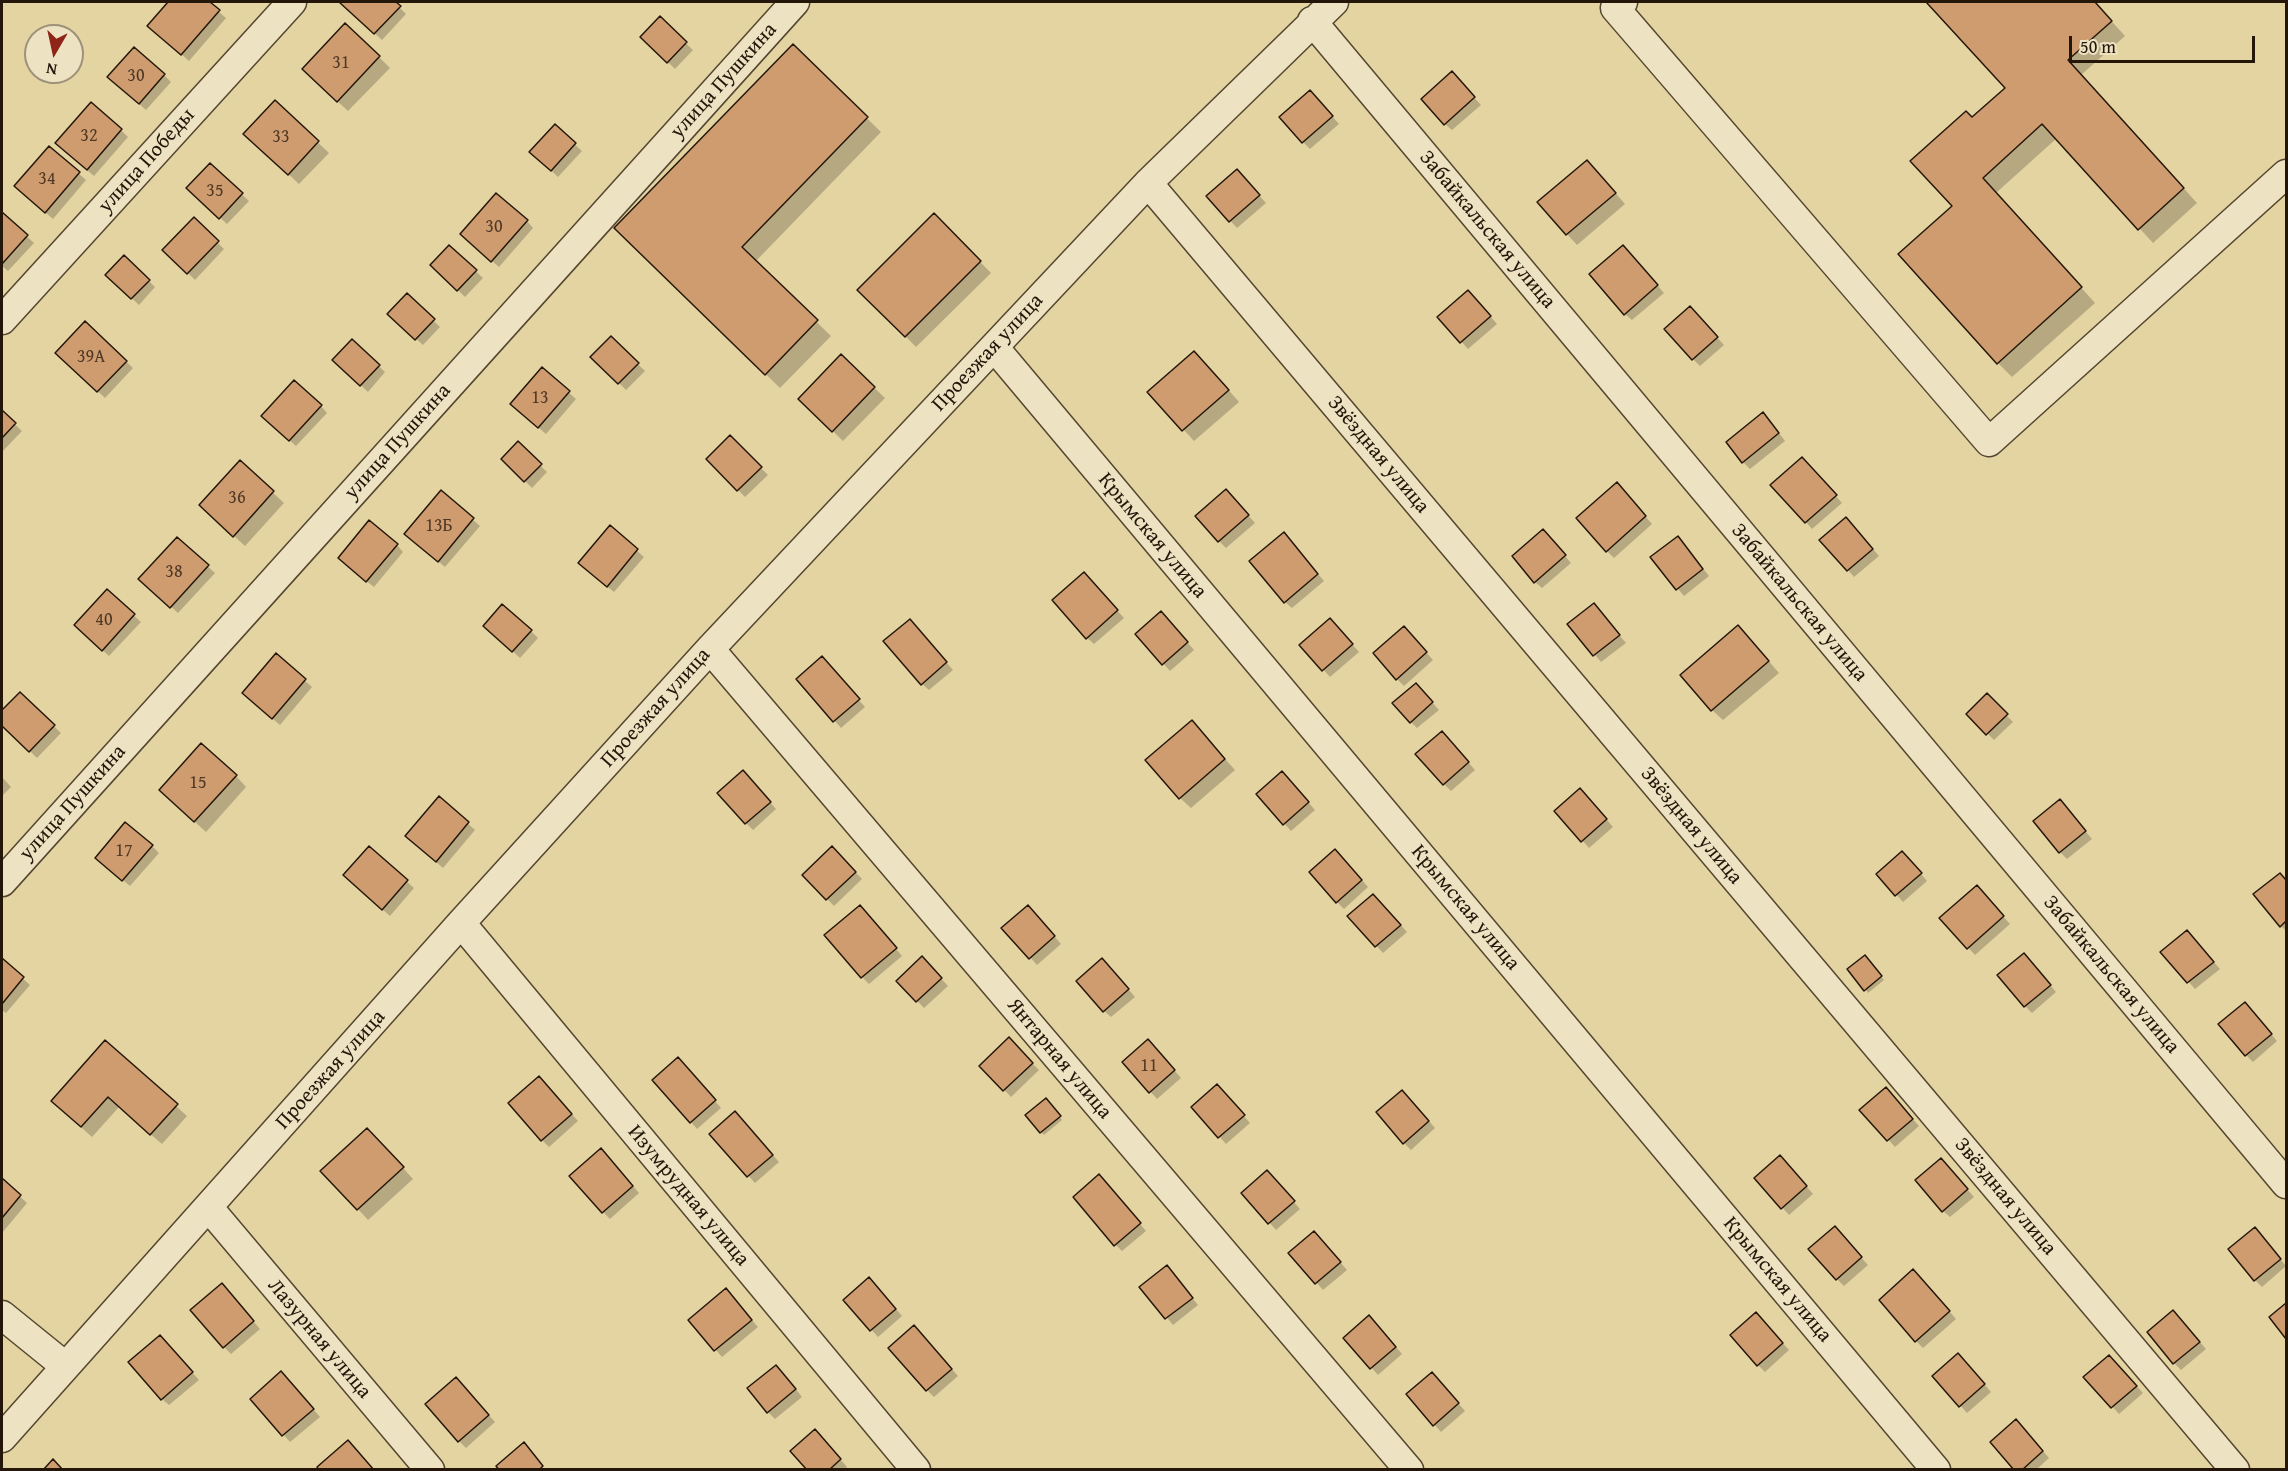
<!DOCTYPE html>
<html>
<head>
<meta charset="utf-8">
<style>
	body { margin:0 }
	#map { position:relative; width:2288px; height:1471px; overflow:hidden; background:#e4d4a2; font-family:"Gentium Book Plus",serif }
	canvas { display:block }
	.frame { position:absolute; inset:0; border:3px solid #24170a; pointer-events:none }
	.north { position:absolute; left:24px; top:24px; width:60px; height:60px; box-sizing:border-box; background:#ede3c3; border:2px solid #9d9179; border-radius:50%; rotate:189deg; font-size:16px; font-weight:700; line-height:24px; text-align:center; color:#24170a }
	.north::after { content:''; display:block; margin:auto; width:21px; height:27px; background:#8f2418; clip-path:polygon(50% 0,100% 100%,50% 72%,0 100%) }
	.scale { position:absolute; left:2069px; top:36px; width:186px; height:27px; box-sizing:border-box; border:3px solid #24170a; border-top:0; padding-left:8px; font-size:18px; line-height:21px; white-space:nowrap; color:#24170a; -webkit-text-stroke:4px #ede3c3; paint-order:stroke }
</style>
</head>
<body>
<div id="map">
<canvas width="2288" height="1471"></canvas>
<div class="frame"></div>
<div class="north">N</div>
<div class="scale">50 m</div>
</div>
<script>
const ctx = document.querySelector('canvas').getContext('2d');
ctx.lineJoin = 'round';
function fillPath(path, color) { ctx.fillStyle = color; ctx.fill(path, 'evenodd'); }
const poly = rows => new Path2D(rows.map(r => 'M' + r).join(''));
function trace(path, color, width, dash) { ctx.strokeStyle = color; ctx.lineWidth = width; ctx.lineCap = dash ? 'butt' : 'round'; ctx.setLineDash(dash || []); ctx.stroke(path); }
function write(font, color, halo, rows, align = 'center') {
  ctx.font = font + ' "Gentium Book Plus",serif'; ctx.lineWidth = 4.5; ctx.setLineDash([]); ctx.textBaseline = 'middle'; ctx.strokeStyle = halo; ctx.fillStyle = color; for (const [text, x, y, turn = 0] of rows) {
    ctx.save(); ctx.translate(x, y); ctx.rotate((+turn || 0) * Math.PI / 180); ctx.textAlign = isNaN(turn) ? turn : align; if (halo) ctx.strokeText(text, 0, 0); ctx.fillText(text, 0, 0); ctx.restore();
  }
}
const shadow = poly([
	[170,2,207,2,226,18,189,61,149,26],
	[341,2,394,2,406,14,382,40],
	[1928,2,2094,2,2125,36,2081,75,2197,203,2153,243,2057,138,1996,193,2095,303,2012,377,1998,363,1954,207,1972,119,2007,88],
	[660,19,693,50,675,69,642,37],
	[793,46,881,132,755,262,831,336,780,388,630,242],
	[379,57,390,68,348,111,314,80],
	[164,75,171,82,146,110,116,84],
	[1458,80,1481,105,1452,130,1445,124],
	[1317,99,1339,124,1310,149,1303,142],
	[275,102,329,153,299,184,256,144],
	[555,126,582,151,558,177,538,158],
	[121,130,128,137,94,176,64,150],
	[49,148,86,180,53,219,23,193],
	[210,165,249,201,227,224,188,188],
	[1597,172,1625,204,1577,245,1567,234],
	[1244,178,1266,203,1237,228,1208,197],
	[2,214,34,243,8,271,2,266],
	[934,215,991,273,916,347,860,290],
	[194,220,224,249,195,280,165,250],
	[527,221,533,228,499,267,469,241],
	[450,247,483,278,465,297,432,265],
	[1630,254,1664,293,1632,320,1625,314],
	[124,257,155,287,139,305,107,275],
	[407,295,440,327,423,345,389,314],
	[1475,299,1497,324,1468,349,1439,317],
	[1697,315,1724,345,1700,366,1693,359],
	[85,323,133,368,105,398,64,360],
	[611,338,645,371,626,390,593,357],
	[352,341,385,372,368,392,334,360],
	[841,356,885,398,843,441,800,399],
	[1205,363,1239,402,1194,441,1149,392],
	[542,369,576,399,546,434,519,411],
	[321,406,327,413,296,446,270,423],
	[2,412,22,431,2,452],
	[1770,421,1785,441,1750,469,1743,462],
	[730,437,768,475,745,497,708,459],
	[518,444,547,472,532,488,503,459],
	[240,462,284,503,245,546,212,516],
	[1809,466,1842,503,1812,529,1806,522],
	[1623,491,1652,524,1614,558,1607,551],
	[442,492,480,526,445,567,413,540],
	[1233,498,1255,523,1226,548,1219,541],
	[1853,526,1879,556,1854,577,1848,570],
	[610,527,644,557,614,592,587,570],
	[1550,538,1571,563,1542,588,1535,582],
	[177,539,215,573,178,613,147,585],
	[1290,541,1324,581,1292,608,1285,602],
	[397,545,403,552,374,587,346,565],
	[1684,545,1709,576,1684,596,1652,558],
	[1091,581,1124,618,1094,644,1087,638],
	[107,591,141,622,109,656,83,632],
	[1594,605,1626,643,1601,662,1569,624],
	[1168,620,1194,650,1170,671,1137,634],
	[1337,627,1359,652,1330,677,1301,645],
	[916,628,953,670,929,690,922,684],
	[531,631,538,638,520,658,492,632],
	[1411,635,1433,660,1404,686,1397,679],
	[1749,638,1779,673,1723,720,1712,710],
	[276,655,312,687,280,725,251,700],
	[828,665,865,707,841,728,798,679],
	[1423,692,1439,710,1417,728,1411,722],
	[20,694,61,733,37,758,2,724,2,712],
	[1987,696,2013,722,1994,740,1968,714],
	[1202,733,1235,770,1191,808,1180,798],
	[1448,739,1475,770,1451,791,1444,784],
	[236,776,246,787,206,832,172,801],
	[2,777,11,787,2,796],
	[750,779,776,809,753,830,746,823],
	[1289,780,1315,810,1291,831,1258,794],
	[1587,797,1613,827,1589,848,1556,811],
	[439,798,475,830,443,868,414,843],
	[2066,808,2092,839,2067,859,2060,852],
	[152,846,159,853,130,886,104,865],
	[369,848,414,888,390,916,351,882],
	[832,848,862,879,834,906,804,875],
	[1342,857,1368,887,1344,909,1337,902],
	[1909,860,1927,881,1903,902,1878,874],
	[2280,875,2286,881,2286,931,2281,926],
	[1981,892,2010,924,1975,955,1941,918],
	[1380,902,1407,932,1383,953,1349,916],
	[867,914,902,956,869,984,862,977],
	[1035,914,1061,944,1037,965,1004,928],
	[2187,932,2220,969,2195,989,2162,952],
	[922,958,948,986,924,1008,898,981],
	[2,960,30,985,6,1013,2,1010],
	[1868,960,1884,980,1868,993,1866,990],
	[2031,962,2056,992,2032,1013,2025,1006],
	[1109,967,1135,997,1111,1017,1104,1011],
	[2252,1011,2277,1041,2253,1062,2246,1055],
	[1009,1040,1039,1070,1011,1097,981,1066],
	[105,1042,187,1116,162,1144,119,1107,92,1137,64,1112],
	[1155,1048,1181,1078,1157,1099,1124,1062],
	[685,1066,721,1108,697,1129,691,1122],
	[546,1085,578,1121,549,1147,542,1140],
	[1224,1093,1250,1123,1226,1144,1193,1107],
	[1892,1096,1919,1126,1895,1147,1862,1110],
	[1409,1098,1435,1128,1411,1150,1404,1143],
	[1049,1103,1062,1120,1044,1135,1041,1132],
	[742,1120,779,1162,755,1183,711,1134],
	[378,1140,413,1179,368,1220,358,1209],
	[608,1157,639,1193,610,1219,603,1212],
	[1787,1164,1813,1194,1789,1215,1756,1178],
	[1948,1167,1974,1197,1950,1217,1943,1211],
	[1274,1179,1300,1209,1276,1230,1243,1193],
	[2,1180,27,1203,2,1233],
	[1106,1183,1146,1231,1122,1251,1115,1244],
	[1841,1235,1868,1265,1844,1286,1837,1279],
	[2261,1236,2286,1266,2262,1287,2255,1280],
	[1321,1240,1347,1270,1323,1290,1290,1253],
	[1173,1274,1198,1305,1173,1325,1142,1287],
	[1920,1278,1956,1319,1923,1348,1916,1341],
	[876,1286,902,1316,878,1337,845,1300],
	[228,1292,260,1329,231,1354,224,1347],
	[732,1297,758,1327,722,1357,690,1320],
	[2180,1319,2206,1349,2181,1370,2174,1363],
	[1762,1320,1789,1350,1765,1372,1758,1365],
	[1376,1324,1402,1354,1378,1375,1345,1338],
	[921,1334,958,1376,934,1397,927,1390],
	[167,1344,199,1380,169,1405,162,1399],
	[1965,1362,1991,1392,1967,1413,1934,1376],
	[2116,1363,2143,1393,2119,1414,2086,1377],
	[783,1373,802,1397,775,1419,768,1412],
	[288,1380,320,1417,290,1442,252,1399],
	[1439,1381,1465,1411,1441,1432,1408,1395],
	[463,1386,495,1422,466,1448,459,1441],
	[2023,1428,2049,1458,2036,1470,2016,1470],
	[822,1438,847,1467,844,1470,809,1470]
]);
const building = poly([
	[168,2,210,2,220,10,181,55,147,26,168,2],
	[339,2,396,2,401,6,374,34,339,2],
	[1926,2,2095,2,2112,21,2068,60,2184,188,2138,230,2042,124,1983,178,2082,287,1997,364,1898,254,1952,206,1910,161,1966,111,1972,117,2005,88,1926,2],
	[660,16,687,42,667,63,640,37,660,16],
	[345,23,380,56,337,102,302,69,345,23],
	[793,44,868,117,742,247,818,320,765,375,614,228,793,44],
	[134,47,165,74,139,104,107,77,134,47],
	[1452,71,1475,97,1444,125,1421,99,1452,71],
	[1310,90,1333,116,1302,143,1279,117,1310,90],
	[275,100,319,141,288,175,243,134,275,100],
	[91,102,122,129,87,170,55,143,91,102],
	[555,124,576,143,551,171,529,152,555,124],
	[49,146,80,172,45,213,14,186,49,146],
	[1587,160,1616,193,1566,235,1537,202,1587,160],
	[210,163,243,193,219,219,186,188,210,163],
	[1237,169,1260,195,1229,222,1206,196,1237,169],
	[496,193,528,220,491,262,460,234,496,193],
	[2,212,28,235,2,264,2,212],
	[934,213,981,261,905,337,857,290,934,213],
	[194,217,219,241,187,274,162,250,194,217],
	[449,245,477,270,457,291,430,265,449,245],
	[1623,245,1658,285,1624,315,1589,274,1623,245],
	[124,255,150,280,131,299,105,275,124,255],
	[1468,290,1491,316,1460,343,1437,317,1468,290],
	[407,293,435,319,415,340,387,314,407,293],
	[1690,306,1718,337,1692,360,1664,329,1690,306],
	[85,321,127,361,97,392,55,353,85,321],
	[611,336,639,363,618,384,590,357,611,336],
	[352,339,380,365,360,386,332,360,352,339],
	[1194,351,1229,390,1182,431,1147,392,1194,351],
	[841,354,875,387,832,432,798,399,841,354],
	[542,367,570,391,538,428,510,404,542,367],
	[294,380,322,405,289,441,261,416,294,380],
	[2,410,16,423,2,438,2,410],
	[1763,412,1779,433,1742,463,1726,442,1763,412],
	[730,435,762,467,737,491,706,459,730,435],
	[518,441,542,464,524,482,501,459,518,441],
	[1802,457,1837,495,1805,523,1770,485,1802,457],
	[240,460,274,491,233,537,199,505,240,460],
	[1617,482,1646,516,1606,552,1576,518,1617,482],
	[1226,489,1249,515,1218,542,1195,516,1226,489],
	[441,490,474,518,438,562,404,534,441,490],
	[1846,517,1873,549,1847,571,1819,540,1846,517],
	[369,520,398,544,366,582,338,558,369,520],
	[610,525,638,549,607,587,578,563,610,525],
	[1543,529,1566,555,1534,583,1512,556,1543,529],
	[1284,532,1318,574,1284,603,1249,561,1284,532],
	[1678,536,1703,569,1676,590,1650,557,1678,536],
	[177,537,209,565,170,608,138,579,177,537],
	[1084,572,1118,610,1086,639,1052,600,1084,572],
	[107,589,135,614,102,651,74,625,107,589],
	[1594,603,1620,635,1593,656,1567,624,1594,603],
	[502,604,532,630,512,652,483,626,502,604],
	[1161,611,1188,642,1162,665,1135,634,1161,611],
	[1330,618,1353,644,1322,671,1299,645,1330,618],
	[910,619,947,662,921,685,883,641,910,619],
	[1738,625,1769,661,1711,711,1680,675,1738,625],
	[1404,626,1427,652,1396,680,1373,653,1404,626],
	[276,653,306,679,272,719,242,693,276,653],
	[822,656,860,699,833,722,796,679,822,656],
	[1416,683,1433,702,1410,723,1392,703,1416,683],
	[20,692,55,725,29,752,2,726,2,710,20,692],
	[1987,693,2008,714,1986,735,1966,714,1987,693],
	[1192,720,1225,759,1179,799,1145,760,1192,720],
	[1442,731,1469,762,1443,785,1415,754,1442,731],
	[201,743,237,775,194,822,159,790,201,743],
	[743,770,771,802,745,824,717,793,743,770],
	[1282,771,1309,802,1283,825,1256,794,1282,771],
	[1580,788,1607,819,1581,842,1554,811,1580,788],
	[439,796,469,822,436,862,405,836,439,796],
	[2060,799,2086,831,2059,853,2033,821,2060,799],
	[125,822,153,845,122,881,95,858,125,822],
	[369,846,408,880,382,910,343,875,369,846],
	[832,846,856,872,826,900,802,875,832,846],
	[1335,849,1362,880,1336,903,1309,872,1335,849],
	[1902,851,1922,873,1895,896,1876,874,1902,851],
	[2280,873,2286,880,2286,921,2280,927,2253,894,2280,873],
	[1977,885,2004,916,1967,949,1939,918,1977,885],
	[1373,894,1401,925,1375,947,1347,916,1373,894],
	[860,905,897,948,861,978,824,935,860,905],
	[1028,905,1055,936,1029,959,1001,928,1028,905],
	[2187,930,2214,962,2187,983,2160,952,2187,930],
	[2024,953,2051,985,2024,1007,1997,975,2024,953],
	[1865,955,1882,976,1864,991,1847,969,1865,955],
	[922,956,942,978,916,1002,896,981,922,956],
	[2,958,24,977,2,1004,2,958],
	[1102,958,1129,989,1103,1012,1076,981,1102,958],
	[2245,1002,2272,1034,2245,1056,2218,1024,2245,1002],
	[1009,1037,1033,1063,1003,1091,979,1066,1009,1037],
	[1148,1039,1175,1070,1149,1093,1122,1062,1148,1039],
	[105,1040,178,1104,150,1135,108,1097,81,1127,51,1101,105,1040],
	[678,1057,716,1100,690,1123,652,1080,678,1057],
	[539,1076,572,1114,541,1141,508,1103,539,1076],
	[1217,1084,1245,1115,1218,1138,1191,1107,1217,1084],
	[1886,1087,1913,1119,1887,1141,1859,1110,1886,1087],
	[1402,1090,1429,1121,1403,1144,1376,1112,1402,1090],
	[1046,1098,1061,1116,1040,1133,1025,1115,1046,1098],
	[735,1111,773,1155,747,1177,709,1134,735,1111],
	[367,1128,404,1167,357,1210,320,1171,367,1128],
	[601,1148,633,1186,602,1213,569,1176,601,1148],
	[1780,1155,1807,1186,1781,1209,1754,1178,1780,1155],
	[1941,1158,1968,1189,1942,1212,1915,1180,1941,1158],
	[1267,1170,1295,1201,1268,1224,1241,1193,1267,1170],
	[1099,1174,1141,1223,1114,1246,1073,1197,1099,1174],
	[2,1178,21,1195,2,1218,2,1178],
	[1835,1226,1862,1257,1836,1280,1808,1249,1835,1226],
	[2255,1227,2281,1259,2254,1281,2228,1249,2255,1227],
	[1314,1231,1341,1262,1315,1284,1288,1253,1314,1231],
	[1167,1265,1193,1298,1165,1319,1139,1287,1167,1265],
	[1913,1269,1950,1311,1915,1342,1879,1300,1913,1269],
	[869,1277,896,1309,870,1331,843,1300,869,1277],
	[222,1283,254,1321,223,1348,190,1310,222,1283],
	[726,1288,752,1320,714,1351,688,1320,726,1288],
	[2286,1303,2286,1339,2269,1317,2286,1303],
	[2173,1310,2200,1342,2173,1364,2147,1332,2173,1310],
	[1756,1312,1783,1343,1757,1366,1730,1335,1756,1312],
	[1369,1315,1396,1347,1370,1369,1343,1338,1369,1315],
	[914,1325,952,1369,926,1391,888,1348,914,1325],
	[160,1335,193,1372,161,1400,128,1362,160,1335],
	[1958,1353,1985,1384,1959,1407,1932,1376,1958,1353],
	[2109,1355,2137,1386,2111,1408,2083,1377,2109,1355],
	[776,1365,796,1389,767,1413,747,1388,776,1365],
	[281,1371,314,1409,282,1436,250,1399,281,1371],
	[1432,1372,1459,1403,1433,1426,1406,1394,1432,1372],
	[456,1377,489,1415,458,1442,425,1404,456,1377],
	[2016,1419,2043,1451,2022,1470,2014,1470,1990,1442,2016,1419],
	[815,1429,841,1459,829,1470,807,1470,790,1451,815,1429],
	[348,1440,374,1470,319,1470,317,1467,348,1440],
	[524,1442,543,1466,539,1470,499,1470,496,1466,524,1442],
	[53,1459,63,1470,43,1470,53,1459]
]);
const minor = poly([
	[1623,2,1615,8,1989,442,2286,174],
	[1312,21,2286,1184],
	[1148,183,2235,1470],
	[2,320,292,2],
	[994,347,1936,1470],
	[710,649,1409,1470],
	[2,882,795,2],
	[461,923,916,1470],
	[209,1208,430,1470],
	[2,1315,65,1366],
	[2,1438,461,923,710,649,1148,183,1334,2]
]);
const numberNames = [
	["31",341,63],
	["30",136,76],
	["32",89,136],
	["33",281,137],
	["34",47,179],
	["35",215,191],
	["30",494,227],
	["39А",91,357],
	["13",540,398],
	["36",237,498],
	["13Б",439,526],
	["38",174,572],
	["40",104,620],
	["15",198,783],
	["17",124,851],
	["11",1149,1066]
];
const streetNames = [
	["улица Пушкина",724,81,-48],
	["улица Победы",147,161,-48],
	["Забайкальская улица",1487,230,50],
	["Проезжая улица",988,353,-47],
	["улица Пушкина",398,442,-48],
	["Звёздная улица",1378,455,50],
	["Крымская улица",1152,536,50],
	["Забайкальская улица",1799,603,50],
	["Проезжая улица",656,708,-48],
	["улица Пушкина",73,803,-48],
	["Звёздная улица",1691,826,50],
	["Крымская улица",1465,908,50],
	["Забайкальская улица",2111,975,50],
	["Янтарная улица",1059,1059,50],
	["Проезжая улица",331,1070,-48],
	["Изумрудная улица",688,1196,50],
	["Звёздная улица",2005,1197,50],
	["Крымская улица",1777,1280,50],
	["Лазурная улица",319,1339,50]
];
fillPath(shadow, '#0003');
fillPath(building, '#cf9c70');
trace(building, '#24170a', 1.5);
trace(minor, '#544630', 31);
trace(minor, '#ede3c3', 28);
write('18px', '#4f3824', null, numberNames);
write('21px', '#24170a', '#ede3c3', streetNames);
</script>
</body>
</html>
